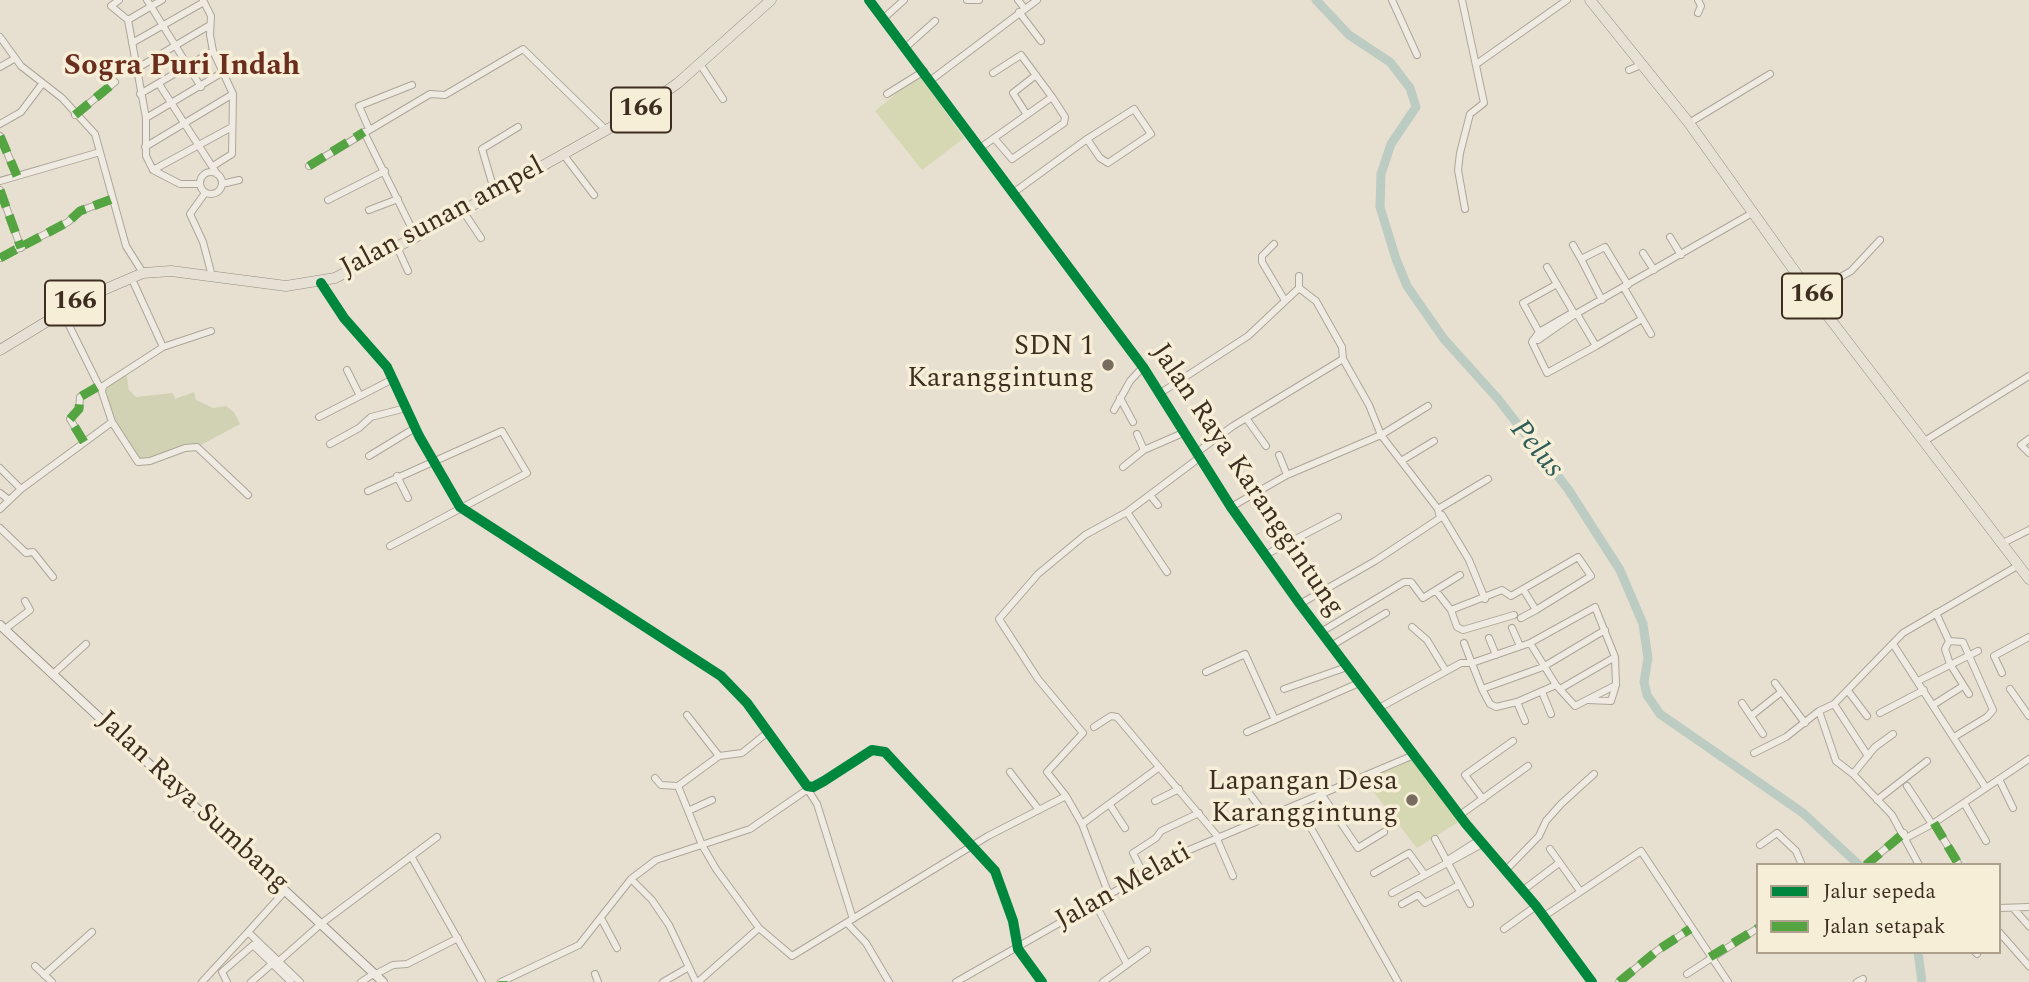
<!DOCTYPE html>
<html>
<head>
<meta charset="utf-8">
<style>
	body { margin:0 }
	#map { position:relative; width:2029px; height:982px; overflow:hidden; background:#e7e0d1; font-family:Spectral,serif }
	canvas { display:block }
	.legend { position:absolute; left:1756px; top:863px; width:245px; height:91px; box-sizing:border-box; background:#f7eed8; border:2px solid #ada18e; margin:0; padding:9px 12px; list-style:none; font-size:21px; color:#3d2e20 }
	.legend li { display:flex; align-items:center; gap:14px; height:35px }
	.legend b { width:35px; border:2px solid #ada18e }
</style>
</head>
<body>
<div id="map">
<canvas width="2029" height="982"></canvas>
<ul class="legend">
<li><b style="height:9px;background:#00873e"></b>Jalur sepeda</li>
<li><b style="height:9px;background:#54a441"></b>Jalan setapak</li>
</ul>
</div>
<script>
const ctx = document.querySelector('canvas').getContext('2d');
ctx.lineJoin = 'round';
function fillPath(path, color) { ctx.fillStyle = color; ctx.fill(path, 'evenodd'); }
const poly = rows => new Path2D(rows.map(r => 'M' + r).join(''));
function trace(path, color, width, dash) { ctx.strokeStyle = color; ctx.lineWidth = width; ctx.lineCap = dash ? 'butt' : 'round'; ctx.setLineDash(dash || []); ctx.stroke(path); }
function write(font, color, halo, rows, align = 'center') {
  ctx.font = font + ' Spectral,serif'; ctx.lineWidth = 7; ctx.setLineDash([]); ctx.textBaseline = 'middle'; ctx.strokeStyle = halo; ctx.fillStyle = color; for (const [text, x, y, turn = 0] of rows) {
    ctx.save(); ctx.translate(x, y); ctx.rotate((+turn || 0) * Math.PI / 180); ctx.textAlign = isNaN(turn) ? turn : align; if (halo) ctx.strokeText(text, 0, 0); ctx.fillText(text, 0, 0); ctx.restore();
  }
}
const green = poly([
	[919,75,964,138,922,170,875,111],
	[1413,760,1460,821,1417,848,1364,780]
]);
const cemetery = poly([
	[126,371,129,390,136,397,173,393,175,399,194,392,196,400,213,408,226,406,234,412,240,424,199,446,187,444,147,460,138,461,114,422,105,387]
]);
const river = poly([
	[1316,0,1349,35,1390,62,1410,88,1416,107,1391,144,1381,174,1380,207,1396,259,1407,286,1444,339,1498,399,1568,489,1620,570,1643,624,1648,658,1644,682,1647,695,1660,714,1803,813,1859,865],
	[1918,952,1922,982]
]);
const street = poly([
	[119,0,111,6,128,20],
	[147,0,201,87],
	[203,0,211,16,210,35,213,51,233,94,232,154,213,166],
	[869,0,1143,367,1231,507,1300,604,1466,824,1536,906,1592,982],
	[967,0,979,0],
	[1018,0,1025,9],
	[1392,0,1417,55],
	[1462,0,1484,103,1470,114,1460,153,1458,170,1465,209],
	[1698,0,1701,6,1698,13],
	[1019,12,1041,41],
	[884,18,904,0],
	[0,37,21,66,62,98,95,134,126,246,143,273],
	[132,43,204,2],
	[906,47,935,21],
	[1478,63,1567,0],
	[700,64,723,99],
	[0,67,14,59],
	[136,69,210,25],
	[1629,70,1643,64],
	[223,72,146,118,146,156,153,170,232,127],
	[931,80,1037,0],
	[159,84,217,174],
	[140,94,213,51],
	[887,94,924,71],
	[75,115,115,82],
	[1027,115,1013,93,1036,75],
	[146,118,128,20,162,0],
	[1689,123,1770,74],
	[0,124,21,112,42,84],
	[369,129,359,106,412,85],
	[364,132,416,237],
	[0,136,17,176],
	[994,138,1012,159,1064,123,1065,117,1052,97],
	[145,147,233,94],
	[980,148,1052,97,1021,55,993,73],
	[563,154,594,195],
	[309,166,430,94,445,95,523,49,606,130],
	[153,170,180,184,199,184],
	'200 183a11 11 0 1 1 22 0a11 11 0 1 1-22 0Z',
	[0,181,100,152],
	[222,184,239,180],
	[0,190,21,248],
	[205,193,190,214,203,242,212,276],
	[495,193,482,149,518,127],
	[1013,193,1087,139,1100,158,1108,163,1151,134,1134,109,1087,139],
	[328,200,385,171],
	[369,210,398,199],
	[463,211,481,238],
	[1670,237,1681,255],
	[1274,244,1262,256,1262,262,1284,299],
	[1573,245,1581,259],
	[397,247,408,271],
	[1643,253,1654,270],
	[0,258,68,222,80,211,112,199],
	[1547,267,1575,315],
	[1299,276,1299,288],
	[321,283,344,318,387,367,419,436,460,507,721,676,747,703,807,786,813,787,824,781,872,750,885,752,995,871,1013,921,1018,949,1042,982],
	[1299,288,1316,301,1342,347,1343,359],
	[1624,288,1651,334],
	[1811,294,1851,271,1880,240],
	[1602,300,1581,259,1605,247,1628,285],
	[62,311,102,392],
	[1574,315,1570,314,1539,332,1532,342,1547,373,1596,346,1577,314],
	[1539,332,1523,303,1557,284],
	[1533,340,1538,340,1574,315,1754,212],
	[1596,346,1642,319],
	[163,347,211,331],
	[347,370,360,396],
	[1159,394,1248,336,1299,288],
	[1120,398,1133,422],
	[1114,410,1130,381,1143,367],
	[319,417,393,379],
	[1246,418,1266,446],
	[112,422,138,462,150,461,185,448,197,447,248,495],
	[1137,434,1144,450],
	[2029,439,2021,445,2029,453],
	[84,442,70,419,79,409,80,397,99,386],
	[1923,442,2029,376],
	[330,444,359,428,371,417,406,408],
	[1196,453,1233,426,1343,359,1369,405,1381,435,1428,406],
	[1279,455,1287,475],
	[369,456,415,428],
	[1401,461,1434,441],
	[1123,467,1144,450,1183,433],
	[0,468,21,489],
	[397,476,408,498],
	[368,491,502,431,527,473,390,546],
	[0,493,9,500],
	[1150,495,1158,505],
	[1231,507,1287,475,1381,435,1438,509,1440,518,1375,561,1300,604],
	[0,509,21,489,112,422,102,392,103,386,163,347,131,277],
	[1438,509,1488,479],
	[1127,512,1167,572],
	[1442,515,1469,560,1485,599],
	[0,528,26,553,33,552,53,577],
	[2003,543,2029,530],
	[1265,555,1338,517],
	[1436,591,1451,610,1502,590,1511,596,1578,557,1591,576,1536,610,1523,589],
	[1451,610,1457,627,1463,630,1514,615],
	[1936,613,1949,641],
	[1521,618,1536,610],
	[1412,627,1427,640,1446,671],
	[1512,628,1520,646],
	[5,629,30,610,25,601],
	[1321,632,1404,582,1411,582,1423,598,1460,575],
	[1489,638,1496,655],
	[1464,643,1482,689,1490,704,1496,707,1517,702,1556,685],
	[1530,643,1556,685,1575,706,1616,685],
	[1893,644,1986,788],
	[1331,646,1386,613],
	[1206,672,1245,654,1275,720],
	[2002,673,1994,656,2029,637],
	[53,674,86,644],
	[1918,681,1978,651],
	[1775,683,1805,723],
	[1284,689,1347,667],
	[1482,689,1543,667,1605,630],
	[1560,689,1615,657],
	[2010,689,2029,716],
	[1848,691,1867,716],
	[1542,692,1551,714],
	[1517,702,1525,721],
	[1742,703,1763,734],
	[1834,704,1868,756],
	[1933,705,1963,686],
	[1379,708,1461,663,1472,663,1530,643,1595,607,1615,657,1616,685,1611,701,1588,700],
	[1819,711,1836,761,1853,774,1892,815,1919,865],
	[1880,713,1924,690],
	[687,715,719,756],
	[1751,716,1780,693],
	[1094,727,1111,716,1117,717,1219,838],
	[768,732,742,753,719,756,678,786,702,845,716,869,759,928,792,956,988,836,1066,796],
	[1247,732,1359,683],
	[1954,737,1987,717,1993,710,1963,642,1949,641,1945,649,1950,664,1969,694],
	[1754,753,1786,737,1819,711,1834,704,1903,633,2019,565],
	[1010,772,1039,810],
	[1853,774,1875,747,1893,734],
	[655,778,661,785,678,786],
	[1999,779,2013,808],
	[1243,785,1267,817],
	[1907,786,1932,824],
	[808,790,817,804,853,919],
	[1322,795,1358,848,1384,832],
	[1483,799,1465,775,1513,741],
	[1877,800,1927,761],
	[1155,801,1179,789],
	[1964,803,1986,841],
	[1110,805,1125,828],
	[1298,805,1398,982],
	[688,811,712,800],
	[1460,815,1528,766],
	[1934,823,1959,865],
	[1082,824,1158,768],
	[1906,838,1934,823,2029,759],
	[1217,839,1233,876],
	[1435,839,1470,904],
	[1760,845,1777,833,1796,851,1802,865],
	[1550,849,1580,891],
	[411,856,482,982],
	[1446,861,1479,840],
	[1866,865,1904,833],
	[1505,871,1539,836,1546,821,1561,804,1594,774],
	[1374,873,1409,853,1425,875],
	[1144,875,1133,853,1156,838,1161,831,1199,813],
	[631,879,652,900,669,925,696,982],
	[285,891,248,932,300,982],
	[1522,891,1559,863],
	[1392,893,1482,844],
	[1109,895,1082,824,1066,796,1047,772,1083,733,1038,679,999,619,1038,574,1085,535,1127,512,1199,458],
	[1095,903,1127,964],
	[1402,904,1418,895,1425,903,1459,885],
	[1999,908,2029,907],
	[2014,909,2029,926],
	[1543,917,1641,851,1728,982],
	[602,920,617,948],
	[847,923,866,943,889,982],
	[1504,929,1536,906],
	[1999,932,2029,966],
	[1975,952,1977,954],
	[279,961,322,923,437,837],
	[35,966,52,982],
	[376,974,393,965,407,964,458,938],
	[595,974,598,982],
	[1687,974,1758,928],
	[44,975,92,932],
	[202,982,248,932],
	[227,982,222,972,253,945,291,982],
	[251,982,273,963],
	[361,982,375,973],
	[501,982,579,945,631,879,656,860,750,829,811,787],
	[663,982,689,967],
	[698,982,759,928],
	[956,982,1182,853,1414,755],
	[1103,982,1147,950],
	[1619,982,1658,950,1690,929],
	[1857,982,1863,979]
]);
const secondary = poly([
	[0,625,383,982]
]);
const primary = poly([
	[1590,0,1689,123,1811,294,2029,579],
	[0,350,87,297,143,273,171,271,286,286,335,278,416,237,633,115,678,83,771,0]
]);
const quiet = poly([
	[75,115,115,82],
	[0,136,17,176],
	[309,166,364,132],
	[0,190,21,248],
	[0,258,68,222,80,211,112,199],
	[84,442,70,419,79,409,80,397,99,386],
	[1934,823,1959,865],
	[1866,865,1904,833],
	[1710,957,1758,928],
	[503,981,503,982],
	[1619,982,1658,950,1690,929]
]);
const cycleway = poly([
	[869,0,1143,367,1231,507,1300,604,1466,824,1536,906,1592,982],
	[321,283,344,318,387,367,419,436,460,507,721,676,747,703,807,786,813,787,824,781,872,750,885,752,995,871,1013,921,1018,949,1042,982]
]);
const markers = [
	[1108,365,7,"#786c5e"],
	[1412,800,7,"#786c5e"]
];
const shields = [
	[641,110,60],
	[1812,296,60],
	[75,303,60]
];
const shieldNames = [
	["166",641,110],
	["166",1812,296],
	["166",75,303]
];
const streetNames = [
	["Jalan sunan ampel",443,219,-28],
	["Jalan Raya Karanggintung",1246,481,56],
	["Jalan Raya Sumbang",192,803,43],
	["Jalan Melati",1124,888,-29]
];
const poiNames = [
	["SDN 1",1094,349],
	["Karanggintung",1094,381],
	["Lapangan Desa",1398,784],
	["Karanggintung",1398,816]
];
const neighbourhoodNames = [
	["Sogra Puri Indah",182,68]
];
const waterNames = [
	["Pelus",1535,450,50]
];
fillPath(green, '#d6d7b3');
fillPath(cemetery, '#d1d1b3');
trace(river, '#bcccc2', 9);
trace(street, '#ada599', 8);
trace(secondary, '#9c958a', 10);
trace(primary, '#928b80', 11);
trace(street, '#efebe3', 6);
trace(secondary, '#efebe3', 8);
trace(primary, '#e6e1d4', 10);
trace(quiet, '#54a441', 9, [18, 9]);
trace(cycleway, '#00873e', 10);
for (const [x, y, r, color] of markers) { const dot = new Path2D(); dot.arc(x, y, r, 0, 2 * Math.PI); ctx.fillStyle = color; ctx.fill(dot); trace(dot, '#f7eed8', 2.5); }
for (const [x, y, w] of shields) { const box = new Path2D(); box.roundRect(x - w / 2, y - 22.5, w, 45, 5); ctx.fillStyle = '#f7eed8'; ctx.fill(box); trace(box, '#3d2e20', 2); }
write('bold 26px', '#3d2e20', null, shieldNames);
write('28px', '#3d2e20', '#f7eed8', streetNames);
write('28px', '#3d2e20', '#f7eed8', poiNames, 'right');
write('bold 30px', '#6b2e1e', '#f7eed8', neighbourhoodNames);
write('italic 30px', '#2f5d5a', '#f7eed8', waterNames);
</script>
</body>
</html>
